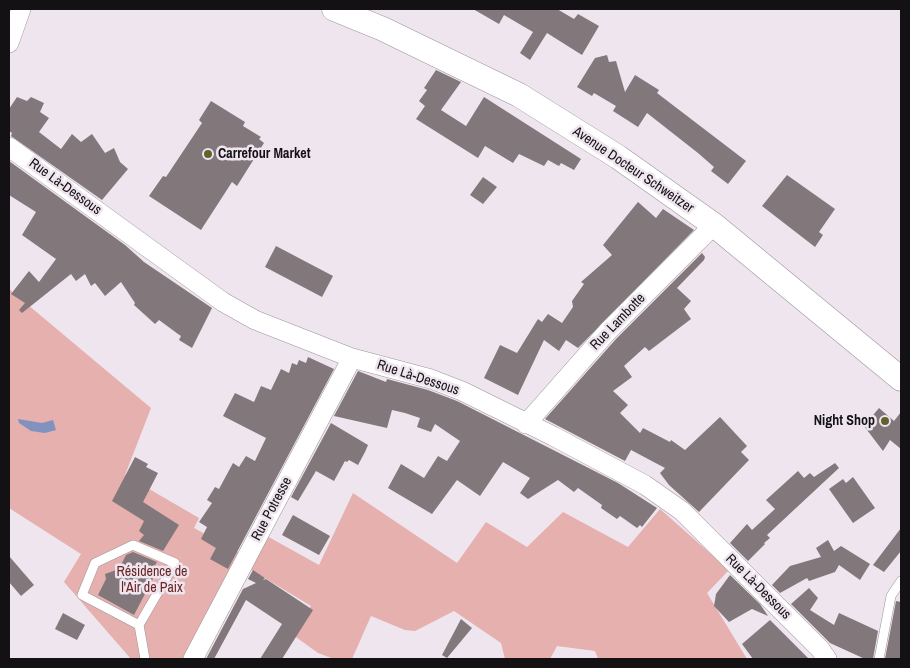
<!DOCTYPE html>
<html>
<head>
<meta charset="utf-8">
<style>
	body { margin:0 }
	#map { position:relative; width:910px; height:668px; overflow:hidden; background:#eee5ee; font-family:"Archivo Narrow",sans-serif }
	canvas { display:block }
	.frame { position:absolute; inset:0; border:10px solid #141114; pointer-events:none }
</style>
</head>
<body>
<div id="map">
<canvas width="910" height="668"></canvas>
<div class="frame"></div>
</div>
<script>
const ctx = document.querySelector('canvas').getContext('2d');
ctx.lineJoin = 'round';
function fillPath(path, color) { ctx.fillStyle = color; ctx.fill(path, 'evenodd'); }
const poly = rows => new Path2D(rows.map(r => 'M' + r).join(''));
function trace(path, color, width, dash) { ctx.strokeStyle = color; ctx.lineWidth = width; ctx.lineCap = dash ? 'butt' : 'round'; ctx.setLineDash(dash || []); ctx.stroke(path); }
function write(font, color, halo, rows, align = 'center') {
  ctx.font = font + ' "Archivo Narrow",sans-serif'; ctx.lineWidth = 5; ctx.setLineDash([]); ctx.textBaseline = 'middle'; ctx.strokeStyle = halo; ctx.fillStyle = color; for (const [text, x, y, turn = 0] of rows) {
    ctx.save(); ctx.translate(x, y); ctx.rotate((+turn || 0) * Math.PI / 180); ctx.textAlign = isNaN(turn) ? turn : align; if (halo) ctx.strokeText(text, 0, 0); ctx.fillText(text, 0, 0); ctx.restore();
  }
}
const green = poly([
	[9,289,151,408,125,475,199,518,194,528,242,554,187,659,131,659,64,582,81,554,9,508],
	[353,493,457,563,486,522,527,547,563,512,628,547,660,509,729,570,707,593,747,659,598,659,595,651,557,646,550,659,505,659,501,643,454,611,415,631,405,630,371,616,352,659,334,659,318,653,293,635,311,606,245,566,265,535,319,565]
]);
const water = poly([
	[18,419,42,423,53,420,56,430,45,433,31,431,19,423]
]);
const building = poly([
	[473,9,557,9,574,19,578,14,599,26,582,55,547,33,530,60,520,53,533,32,504,15,499,24],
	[607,55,609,62,616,61,625,92,635,75,659,90,657,93,746,161,728,184,711,171,714,167,698,153,647,113,638,127,613,111,616,106,594,93,592,96,577,87,595,58],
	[436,70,461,82,441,110,466,126,484,97,581,159,574,170,561,163,559,166,557,165,548,160,544,166,519,154,513,163,485,146,478,158,416,119,425,106,419,101,427,90,424,88],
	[17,97,27,101,31,97,44,103,40,112,49,118,39,132,61,149,72,134,81,142,92,134,105,153,114,148,120,162,128,169,102,200,11,136,12,133,9,131,9,109],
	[211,101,245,122,243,126,261,137,259,139,264,143,237,186,232,182,201,230,149,196,163,176,166,177,202,123,199,120],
	[9,161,125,245,144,262,212,308,192,348,179,340,181,336,178,334,159,320,155,324,134,305,135,303,121,282,105,296,95,283,91,286,85,274,76,281,71,274,22,313,19,310,25,303,11,294,29,271,39,282,56,259,22,235,36,212,9,195],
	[787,175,835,209,819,232,823,235,815,247,762,206],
	[483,177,497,187,483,204,470,195],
	[638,202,656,218,663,209,694,230,578,348,566,340,559,351,544,340,518,395,484,378,500,345,517,353,538,319,542,322,548,314,562,323,573,307,572,301,584,284,581,282,612,255,603,245],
	[276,246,333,276,322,297,265,267],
	[702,253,705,257,704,260,677,288,691,301,684,309,691,319,649,351,645,347,624,366,632,377,613,391,628,405,620,413,640,433,643,428,670,442,671,440,685,450,720,417,747,446,741,452,749,460,699,512,669,485,660,473,665,468,631,450,625,461,545,419,616,339],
	[308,357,334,369,228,569,210,559,216,548,201,539,207,527,199,522,212,503,207,500,215,487,219,489,233,463,239,467,246,456,255,461,266,438,223,416,235,393,254,402,261,386,271,390,281,369,289,373,292,363,297,365,299,360,306,363],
	[358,371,386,382,387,379,428,390,457,401,618,483,657,508,642,527,640,525,637,528,620,516,617,519,601,508,602,505,578,488,574,492,558,480,528,499,520,493,530,478,503,462,480,496,457,480,432,514,388,488,401,464,424,478,438,456,447,461,460,441,435,424,431,432,417,427,420,418,405,413,392,410,387,428,334,416],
	[879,408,894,421,901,412,901,449,890,440,883,451,864,426],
	[331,423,368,445,365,452,358,465,349,460,347,462,345,461,334,481,316,471,298,501,291,497],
	[135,457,148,464,146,467,158,473,143,502,179,525,163,551,139,541,144,535,139,531,144,521,112,501],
	[835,463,839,468,767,535,770,538,764,543,765,544,748,561,730,543,747,524,752,530,775,509,766,500,798,471,804,478,810,473,814,477],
	[853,477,875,508,853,523,829,489,843,479,846,483],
	[293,515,330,536,319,555,282,535],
	[901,528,901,551,884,572,873,565],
	[828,540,834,551,841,546,870,564,860,580,839,565,835,572,809,581,807,578,780,593,772,585,790,566,821,557,816,548],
	[133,552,157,562,155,565,159,567,134,615,98,595,106,579,105,574,119,569,126,555],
	[9,556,34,585,21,596,9,582],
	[253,570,265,578,263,580,266,579,313,610,282,659,260,659,282,624,246,600,214,659,206,659,243,589,256,583,248,579],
	[730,575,760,604,768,616,752,609,729,622,714,606,716,594],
	[809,588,818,598,810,610,834,625,839,613,878,631,873,659,865,659,830,643,791,604],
	[896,601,901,602,901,659,885,659],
	[63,613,85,625,77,640,55,629],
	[461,619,472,628,447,658,442,655],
	[770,620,809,659,753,659,742,644]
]);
const service = poly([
	[139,625,82,595,95,563,133,545,175,563,139,625,145,659],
	[879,659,891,596,901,581]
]);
const minor = poly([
	[9,43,21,9],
	[9,147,223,302,255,320,352,358,431,379,462,391,553,436,645,485,682,511,820,649,827,659],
	[526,424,608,331,714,225],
	[193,659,352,358]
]);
const tertiary = poly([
	[334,9,383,29,519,95,618,157,714,225,901,379]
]);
const markers = [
	[208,154,5,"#61622f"],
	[885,421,5,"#61622f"]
];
const poiNames = [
	["Carrefour Market",218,154],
	["Night Shop",875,421,"right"]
];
const streetNames = [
	["Avenue Docteur Schweitzer",633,170,34],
	["Rue Là-Dessous",65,187,36],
	["Rue Lambotte",618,322,-46],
	["Rue Là-Dessous",418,378,18],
	["Rue Potresse",272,509,-62],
	["Rue Là-Dessous",758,587,45]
];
const parkNames = [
	["Résidence de",152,572],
	["l'Air de Paix",152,588]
];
fillPath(green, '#e5b0ad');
fillPath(water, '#8092bd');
fillPath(building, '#82777b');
trace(service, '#9c959c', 10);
trace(minor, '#9c959c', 20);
trace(tertiary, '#9c959c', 25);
trace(service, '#fff', 9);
trace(minor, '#fff', 19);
trace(tertiary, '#fff', 24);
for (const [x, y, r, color] of markers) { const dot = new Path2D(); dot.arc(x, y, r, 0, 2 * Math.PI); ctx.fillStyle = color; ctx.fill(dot); trace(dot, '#eee5ee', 2); }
write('bold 14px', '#141114', '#eee5ee', poiNames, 'left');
write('14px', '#141114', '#eee5ee', streetNames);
write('14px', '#692526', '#eee5ee', parkNames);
</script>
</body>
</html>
